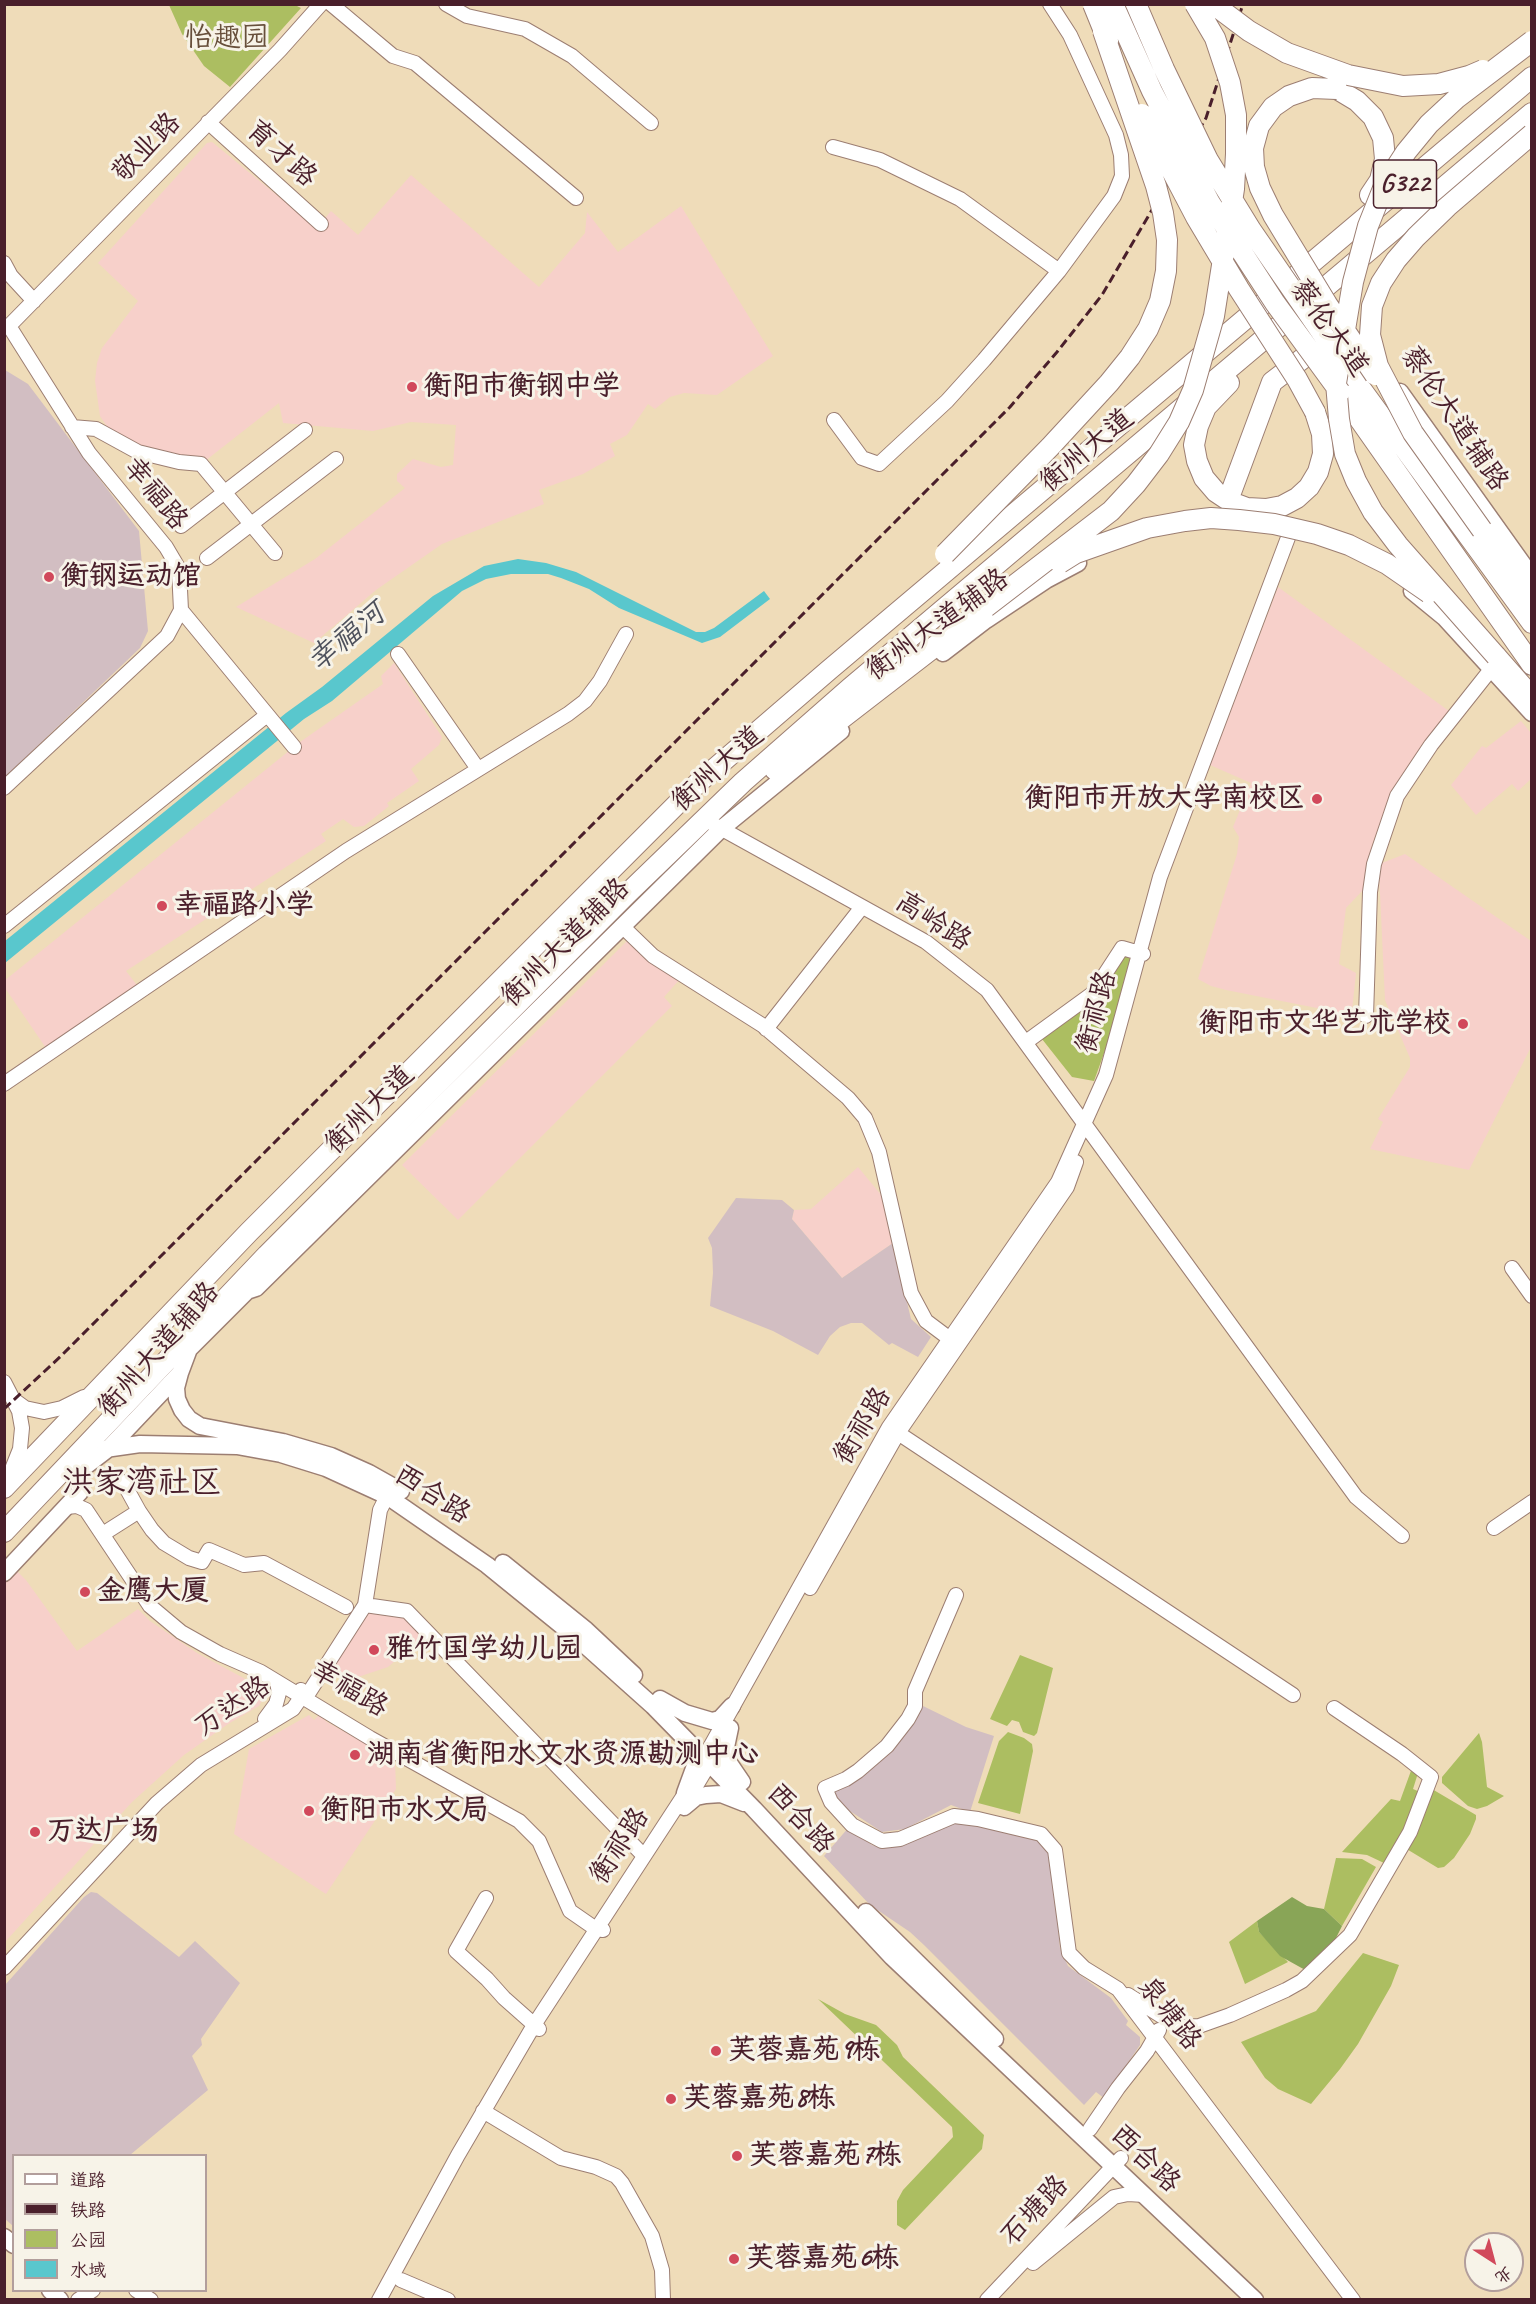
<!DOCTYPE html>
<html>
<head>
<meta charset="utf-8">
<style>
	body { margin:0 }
	#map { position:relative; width:1536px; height:2304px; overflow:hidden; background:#efdcb9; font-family:Caveat,"LXGW WenKai TC",sans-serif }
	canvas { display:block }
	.frame { position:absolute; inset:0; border:6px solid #4a1f2b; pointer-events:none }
	.legend { position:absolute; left:12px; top:2154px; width:195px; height:138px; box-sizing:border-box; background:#f7f3e8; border:2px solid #b29e9c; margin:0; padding:8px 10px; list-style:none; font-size:18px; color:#4a1f2b }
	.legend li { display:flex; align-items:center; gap:12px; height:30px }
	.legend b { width:30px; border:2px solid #b29e9c }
	.north { position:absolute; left:1464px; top:2232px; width:60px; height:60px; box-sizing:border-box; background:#f7f3e8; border:2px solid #b29e9c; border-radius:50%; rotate:144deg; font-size:16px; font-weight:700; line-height:24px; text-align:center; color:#4a1f2b }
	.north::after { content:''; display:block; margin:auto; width:21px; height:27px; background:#d1495b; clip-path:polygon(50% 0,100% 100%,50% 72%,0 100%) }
</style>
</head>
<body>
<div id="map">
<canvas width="1536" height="2304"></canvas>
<div class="frame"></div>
<ul class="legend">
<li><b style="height:8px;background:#fff"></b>道路</li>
<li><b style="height:8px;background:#4a1f2b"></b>铁路</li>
<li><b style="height:16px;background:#acbe61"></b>公园</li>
<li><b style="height:16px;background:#59c7cd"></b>水域</li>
</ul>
<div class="north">北</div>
</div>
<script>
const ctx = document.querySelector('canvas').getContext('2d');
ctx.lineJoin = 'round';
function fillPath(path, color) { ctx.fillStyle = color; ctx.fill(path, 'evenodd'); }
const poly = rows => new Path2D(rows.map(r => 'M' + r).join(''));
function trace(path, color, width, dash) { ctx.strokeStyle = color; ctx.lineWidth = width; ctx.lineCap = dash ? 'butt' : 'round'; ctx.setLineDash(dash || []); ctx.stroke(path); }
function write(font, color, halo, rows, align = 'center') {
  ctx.font = font + ' Caveat,"LXGW WenKai TC",sans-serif'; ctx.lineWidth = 6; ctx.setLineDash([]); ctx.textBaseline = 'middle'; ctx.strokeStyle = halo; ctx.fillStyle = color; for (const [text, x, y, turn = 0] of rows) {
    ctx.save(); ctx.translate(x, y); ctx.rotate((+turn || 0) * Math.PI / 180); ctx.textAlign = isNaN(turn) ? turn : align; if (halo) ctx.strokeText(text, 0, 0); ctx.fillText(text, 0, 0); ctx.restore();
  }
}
const built = poly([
	[212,142,317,228,331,211,358,235,411,175,539,287,585,233,587,212,618,252,681,206,773,356,717,395,684,393,670,397,655,409,648,404,627,435,610,444,615,456,583,474,539,490,544,504,442,544,376,590,314,643,236,607,315,559,405,488,397,481,397,474,413,459,441,467,453,465,456,425,411,422,373,431,283,423,279,403,205,461,187,460,131,443,112,434,100,416,95,381,97,363,102,348,138,301,98,263,207,143],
	[1278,587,1449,711,1392,793,1372,845,1368,882,1363,890,1346,908,1339,964,1356,973,1352,1010,1347,1014,1226,990,1211,986,1198,979,1237,854,1239,837,1233,827,1251,783,1210,765],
	[394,663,442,737,439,745,411,769,419,781,387,803,389,806,364,826,354,827,343,819,321,834,326,841,126,971,140,989,48,1051,5,988,4,981,300,742,383,684,381,676],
	[1521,721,1531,733,1531,779,1518,791,1512,784,1476,815,1451,785,1482,746,1486,748],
	[1405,854,1531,941,1531,1047,1469,1170,1370,1149,1383,1122,1378,1119,1410,1067,1410,1058,1385,1000,1379,872,1382,863],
	[628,940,680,979,664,997,672,1006,458,1220,402,1165],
	[858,1167,882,1196,892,1230,893,1243,842,1278,792,1219,794,1210,811,1209],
	[16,1570,26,1580,77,1651,138,1609,150,1621,197,1653,262,1688,264,1696,259,1706,228,1724,184,1755,132,1802,5,1942,4,1582],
	[370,1611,399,1613,422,1637,388,1667,349,1680,331,1663],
	[309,1715,314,1720,319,1715,327,1722,395,1760,396,1789,326,1894,234,1834,249,1749]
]);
const industrial = poly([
	[5,370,28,384,139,531,148,631,140,648,5,777],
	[736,1198,782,1200,794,1210,792,1219,842,1278,893,1243,911,1319,931,1337,918,1357,892,1343,889,1345,862,1323,851,1323,840,1327,830,1336,818,1355,773,1331,710,1306,713,1273,712,1248,708,1238],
	[923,1706,966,1727,994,1736,970,1812,951,1805,905,1829,882,1832,836,1802,833,1789,898,1740],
	[959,1822,1041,1839,1051,1855,1060,1948,1068,1966,1111,1998,1128,2021,1126,2025,1140,2037,1140,2045,1104,2098,1096,2092,1084,2105,924,1945,910,1932,870,1905,824,1856,849,1827,872,1845,881,1848,894,1847,947,1824],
	[91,1892,97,1893,179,1957,195,1941,240,1983,201,2039,202,2045,192,2056,208,2090,130,2155,14,2156,13,2226,4,2218,5,1985,84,1897]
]);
const green = poly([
	[295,5,301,8,230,87,204,66,182,34,169,5],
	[1123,956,1135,959,1120,1009,1094,1081,1072,1077,1042,1039,1094,1000],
	[1020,1655,1053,1668,1037,1733,1034,1736,1023,1732,1019,1722,1012,1720,1007,1726,990,1719],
	[1008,1732,1024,1738,1032,1744,1033,1751,1020,1814,978,1803,999,1741],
	[1479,1733,1482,1742,1487,1787,1504,1796,1487,1806,1477,1809,1468,1806,1459,1798,1442,1783,1442,1777],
	[1412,1768,1418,1773,1413,1789,1420,1792,1411,1818,1384,1863,1367,1855,1342,1852,1391,1799,1400,1801],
	[1432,1789,1476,1815,1476,1819,1470,1834,1454,1858,1444,1867,1438,1868,1405,1848],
	[1336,1858,1362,1859,1376,1867,1342,1926,1324,1909],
	[1257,1921,1259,1932,1288,1962,1245,1984,1229,1942],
	[1363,1953,1399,1965,1391,1986,1358,2044,1340,2069,1311,2104,1278,2089,1265,2078,1241,2042,1316,2011],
	[818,1999,845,2014,876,2025,897,2045,903,2057,984,2135,982,2149,905,2230,897,2225,897,2201,903,2190,953,2137,952,2127]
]);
const forest = poly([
	[1292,1897,1307,1906,1324,1909,1342,1926,1335,1940,1307,1971,1280,1956,1259,1932,1257,1921]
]);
const water = poly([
	[518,559,546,563,576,572,696,632,705,632,714,628,764,591,770,599,720,637,702,643,619,608,589,589,561,578,548,574,511,574,486,579,462,591,332,701,304,719,5,963,5,941,286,713,322,687,433,596,484,566]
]);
const minor = poly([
	[331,4,393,56,415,63,576,198],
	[446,4,467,16,525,29,572,56,651,123],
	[208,122,321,224],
	[833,147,880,160,960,199,1059,271],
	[4,263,11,276,34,301],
	[834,420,862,458,879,464,947,401,984,360,1059,271,1114,196,1122,176,1121,155,1116,135,1070,35,1050,4],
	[72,427,96,429,138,452,179,462,201,464,275,553],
	[181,526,305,430],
	[207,558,336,459],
	[181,610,294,747],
	[398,654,478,769],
	[4,788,167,636,181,610,179,569,166,547,89,453,9,326,280,50,321,4],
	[704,819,926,942,987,990,1356,1497,1402,1536],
	[4,926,267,715],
	[622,926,653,956,762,1025,848,1098,865,1118,879,1152,911,1293,926,1321,950,1339],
	[1366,1016,1370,892,1374,864,1397,796,1431,745,1492,668],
	[766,1029,862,907],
	[1026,1042,1092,994,1122,948,1143,954],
	[4,1084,346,851,568,714,585,701,600,681,626,634],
	[1512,1268,1532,1296],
	[4,1382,19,1411,22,1428,20,1449,8,1479],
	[14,1400,25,1408,44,1412,62,1408,84,1397],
	[892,1429,1293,1695],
	[123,1482,139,1511],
	[66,1507,77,1506,86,1510,150,1606,181,1632,220,1654,261,1672,370,1738,519,1821,539,1841,570,1911,596,1929,603,1930],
	[1494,1528,1532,1502],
	[106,1532,139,1511,152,1530,164,1543,189,1558,202,1562,209,1550,244,1565,264,1563,346,1607],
	[810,1588,898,1433,1067,1187,1076,1162],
	[956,1595,915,1691,915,1706,908,1719,887,1746,858,1771,846,1779,825,1788,831,1802,852,1825,882,1841,900,1839,954,1816,978,1819,1041,1834,1055,1850,1069,1953,1084,1968,1118,1989,1353,2300],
	[365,1605,407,1611,644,1856],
	[308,1694,365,1605,380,1510,387,1496],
	[265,1719,276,1704,279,1693,277,1682],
	[699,1767,889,1427,1058,1182,1106,1075,1160,877,1289,535],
	[687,1801,711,1761],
	[486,1898,456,1951,487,1979,504,1998,539,2029],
	[4,1968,157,1803,201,1765,293,1709,302,1696,301,1690],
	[1128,1995,1179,2027,1199,2026,1230,2015,1286,1990,1302,1981,1350,1935,1410,1832,1431,1777,1402,1754,1334,1708],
	[483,2111,561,2158,596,2167,616,2176,622,2183,652,2236,662,2270,663,2300],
	[1090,2129,1118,2088,1147,2051,1159,2030],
	[1033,2263,1114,2197,1128,2194,1144,2195],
	[401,2280,448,2300],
	[136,2290,151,2300],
	[78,2300,93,2290],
	[379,2300,458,2155,534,2025,686,1792],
	[987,2300,1121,2158]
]);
const major = poly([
	[1400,392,1532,577],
	[1412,591,1445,618,1532,713],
	[943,653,986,620,1046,580,1078,563],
	[180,1373,176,1388,177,1399,182,1410,189,1419,200,1426,283,1442,331,1456,369,1473,401,1491],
	[105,1449,140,1444,237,1446,281,1454,326,1468,387,1496,487,1565,577,1638,653,1706,754,1809,892,1957,1255,2300],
	[503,1563,586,1630,634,1675],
	[4,1573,80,1492,78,1472,108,1449,180,1373,189,1349,247,1291,256,1288,721,829,841,731],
	[660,1699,685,1713,712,1721,720,1719,732,1706],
	[730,1728,726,1747,727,1760,742,1782],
	[685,1793,696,1763,688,1746],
	[684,1807,696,1797,706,1795,721,1794,744,1803],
	[866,1912,995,2039],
	[4,2237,14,2245],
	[50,2290,60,2300]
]);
const highway = poly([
	[1337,89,1357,101,1373,117,1383,138,1385,159,1380,180,1370,195],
	[1345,367,1532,623],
	[1229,383,1206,407,1198,426,1194,445,1197,461,1204,478,1216,492,1231,502,1247,508,1266,509,1282,506,1297,498,1309,487,1318,472,1323,454,1322,434,1315,412],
	[1341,393,1532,665],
	[1230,495,1272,382,1323,343],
	[1482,530,1532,600],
	[1496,656,1532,697],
	[775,770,986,607],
	[4,1488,249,1232,699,782,829,670,1532,77],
	[4,1532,267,1255,627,894,743,782,850,688,1532,113]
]);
const rail = poly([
	[4,1409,61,1356,1010,407,1057,352,1102,295,1206,118,1243,4]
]);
const highwayBridge = poly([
	[1093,4,1108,41],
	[1113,4,1152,91,1210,203,1275,303,1340,392],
	[1136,4,1164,69,1208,160,1251,230,1344,365],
	[1213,4,1249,31,1287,53,1348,75,1403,86,1439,84,1469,76,1483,70],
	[1337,89,1312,88,1289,96,1273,107,1259,126,1253,148,1254,167,1260,188,1273,215,1327,304,1375,375],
	[1142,114,1196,217,1239,289,1297,379,1315,412],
	[1482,530,1413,433,1378,366,1370,335,1372,306,1381,283,1396,260,1416,237,1447,207,1532,134],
	[945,554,1050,447,1109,383,1130,357,1148,329,1160,301,1166,271,1167,240,1163,213,1156,186,1103,31],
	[1060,563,1076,553,1147,528,1185,521,1211,518,1239,520,1274,524,1317,534,1349,545,1387,564,1429,593],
	[986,607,1111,511,1136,484,1159,454,1179,422,1193,390,1214,316,1234,189,1236,154,1236,115,1230,83,1215,38,1195,4],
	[1496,656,1398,545,1373,512,1356,481,1345,454,1339,419,1336,383,1353,282,1368,226,1384,186,1406,152,1429,124,1457,98,1532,41]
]);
const markers = [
	[412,387,6,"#d1495b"],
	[49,577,6,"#d1495b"],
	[1317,799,6,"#d1495b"],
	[162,906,6,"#d1495b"],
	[1463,1024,6,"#d1495b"],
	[85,1592,6,"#d1495b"],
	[374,1650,6,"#d1495b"],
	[355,1755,6,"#d1495b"],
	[309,1811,6,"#d1495b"],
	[35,1832,6,"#d1495b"],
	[716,2051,6,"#d1495b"],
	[671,2099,6,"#d1495b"],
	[737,2156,6,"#d1495b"],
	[734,2259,6,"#d1495b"]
];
const shields = [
	[1405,184,63]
];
const shieldNames = [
	["G322",1405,184]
];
const parkNames = [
	["怡趣园",227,39]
];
const streetNames = [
	["敬业路",147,148,-46],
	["育才路",281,154,42],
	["蔡伦大道",1329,328,54],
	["蔡伦大道辅路",1454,419,56],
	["衡州大道",1087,451,-40],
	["幸福路",155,494,51],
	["衡州大道辅路",938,625,-36],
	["衡州大道",718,769,-42],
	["高岭路",933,922,33],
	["衡州大道辅路",566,943,-45],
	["衡祁路",1097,1012,-75],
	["衡州大道",370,1110,-45],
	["衡州大道辅路",159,1350,-49],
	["衡祁路",863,1426,-59],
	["西合路",432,1495,33],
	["幸福路",349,1689,31],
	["万达路",233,1707,-34],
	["西合路",800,1819,47],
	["衡祁路",620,1846,-57],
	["泉塘路",1169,2014,52],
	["西合路",1145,2159,44],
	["石塘路",1035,2211,-47]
];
const poiNames = [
	["衡阳市衡钢中学",424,387],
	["衡钢运动馆",61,577],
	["衡阳市开放大学南校区",1305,799,"right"],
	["幸福路小学",174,906],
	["衡阳市文华艺术学校",1451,1024,"right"],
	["金鹰大厦",97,1592],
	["雅竹国学幼儿园",386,1650],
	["湖南省衡阳水文水资源勘测中心",367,1755],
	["衡阳市水文局",321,1811],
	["万达广场",47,1832],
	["芙蓉嘉苑9栋",728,2051],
	["芙蓉嘉苑8栋",683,2099],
	["芙蓉嘉苑7栋",749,2156],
	["芙蓉嘉苑6栋",746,2259]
];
const waterNames = [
	["幸福河",347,638,-39]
];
const quarterNames = [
	["洪家湾社区",142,1484]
];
fillPath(built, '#f7d0ca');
fillPath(industrial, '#d2bec2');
fillPath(green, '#acbe61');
fillPath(forest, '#89a557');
fillPath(water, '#59c7cd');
trace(minor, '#9c7e72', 16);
trace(major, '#9c7e72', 19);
trace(highway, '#9c7e72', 22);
trace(minor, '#fff', 14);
trace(major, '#fff', 16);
trace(highway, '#fff', 20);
trace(rail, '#4a1f2b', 3, [9, 4.5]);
trace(highwayBridge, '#9c7e72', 22, []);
trace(highwayBridge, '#fff', 20);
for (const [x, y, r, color] of markers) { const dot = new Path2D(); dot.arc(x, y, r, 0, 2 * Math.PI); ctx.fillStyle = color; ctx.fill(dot); trace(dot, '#f7f3e8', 2); }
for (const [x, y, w] of shields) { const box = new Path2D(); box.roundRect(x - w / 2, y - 24, w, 48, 4.5); ctx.fillStyle = '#f7f3e8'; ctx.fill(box); trace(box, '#4a1f2b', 1.5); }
write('bold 27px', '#4a1f2b', null, shieldNames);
write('28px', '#674f3b', '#f7f3e8', parkNames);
write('28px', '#4a1f2b', '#f7f3e8', streetNames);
write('bold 28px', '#4a1f2b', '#f7f3e8', poiNames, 'left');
write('italic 30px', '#4e515c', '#f7f3e8', waterNames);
write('32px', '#4a1f2b', '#f7f3e8', quarterNames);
</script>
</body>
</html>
